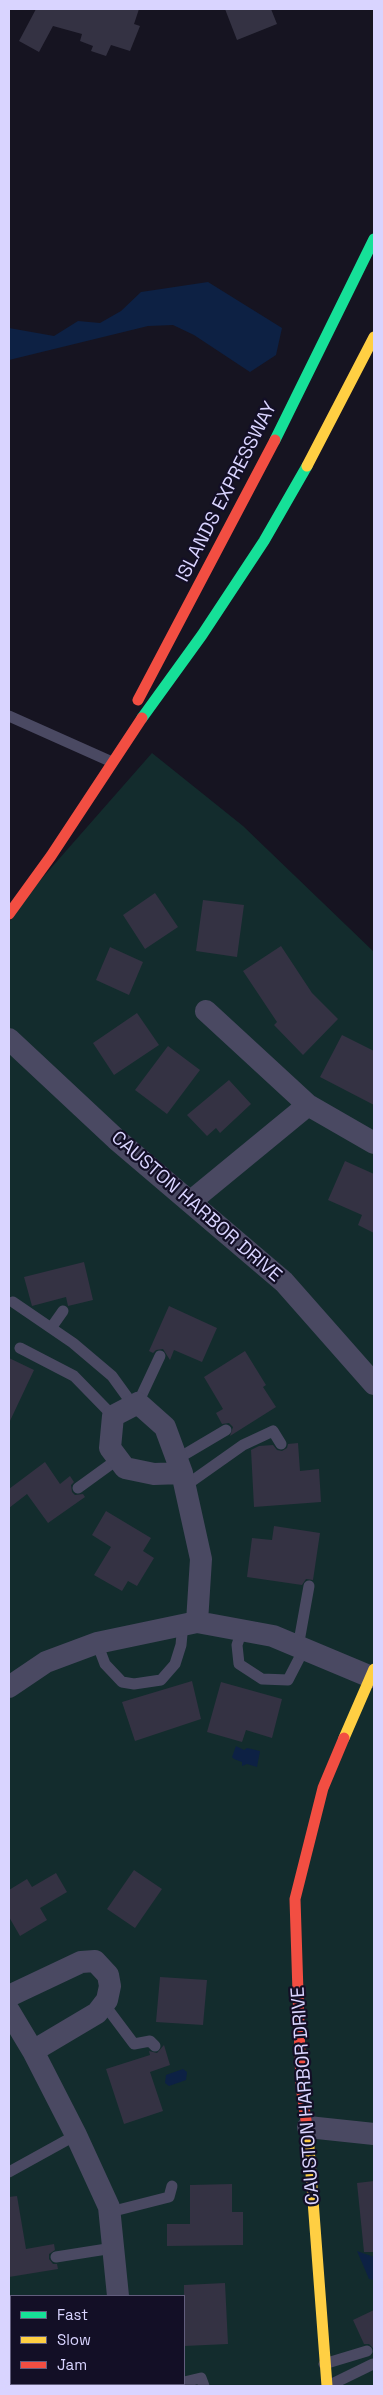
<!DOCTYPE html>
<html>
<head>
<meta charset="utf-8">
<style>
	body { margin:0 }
	#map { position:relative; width:383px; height:2395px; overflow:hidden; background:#161421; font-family:"Space Grotesk",sans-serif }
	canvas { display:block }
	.frame { position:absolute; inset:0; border:10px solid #d9d4ff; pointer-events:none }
	.legend { position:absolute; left:10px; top:2295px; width:175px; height:90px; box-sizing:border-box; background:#130f26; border:1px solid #625e7d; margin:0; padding:6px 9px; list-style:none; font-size:15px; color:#d9d4ff }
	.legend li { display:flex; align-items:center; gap:10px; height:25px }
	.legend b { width:25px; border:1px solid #625e7d }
</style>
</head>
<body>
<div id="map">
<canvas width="383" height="2395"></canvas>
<div class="frame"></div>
<ul class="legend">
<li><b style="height:6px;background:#16e098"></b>Fast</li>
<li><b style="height:6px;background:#ffcf43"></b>Slow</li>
<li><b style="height:6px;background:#f24e42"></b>Jam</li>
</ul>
</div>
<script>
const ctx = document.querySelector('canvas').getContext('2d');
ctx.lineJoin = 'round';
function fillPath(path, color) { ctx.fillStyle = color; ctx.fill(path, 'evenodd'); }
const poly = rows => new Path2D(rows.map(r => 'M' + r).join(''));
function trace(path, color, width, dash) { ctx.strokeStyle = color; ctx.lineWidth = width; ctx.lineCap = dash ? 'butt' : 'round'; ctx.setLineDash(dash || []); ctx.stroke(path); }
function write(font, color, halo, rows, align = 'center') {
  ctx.font = font + ' "Space Grotesk",sans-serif'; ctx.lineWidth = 4.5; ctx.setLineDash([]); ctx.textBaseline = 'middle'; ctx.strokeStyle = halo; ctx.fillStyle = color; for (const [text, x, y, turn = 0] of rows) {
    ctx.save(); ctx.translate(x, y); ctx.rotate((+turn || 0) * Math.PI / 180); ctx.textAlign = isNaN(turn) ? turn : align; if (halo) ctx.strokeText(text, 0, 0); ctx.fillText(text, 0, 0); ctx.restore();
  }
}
const green = poly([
	[152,753,243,826,374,952,374,2386,9,2386,9,922,37,884],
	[11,2296,184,2296,184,2384,11,2384]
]);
const water = poly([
	[208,282,282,328,276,355,250,372,194,335,173,325,148,326,9,360,9,328,54,336,78,321,100,323,121,311,141,292],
	[236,1746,244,1750,247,1748,260,1751,257,1767,247,1764,242,1766,242,1762,234,1759,232,1757],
	[183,2069,187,2072,186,2080,169,2086,165,2083,166,2075],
	[357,2251,374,2257,374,2280,369,2279]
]);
const building = poly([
	[36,9,139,9,134,24,140,26,130,51,111,45,106,56,91,51,93,46,80,41,82,34,53,26,39,52,19,41],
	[225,9,271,9,277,24,237,40],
	[155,893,178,927,145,949,123,915],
	[203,900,244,905,237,957,196,951],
	[281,946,312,993,338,1019,303,1055,274,1025,277,1022,243,971],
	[110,947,143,962,129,995,96,980],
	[137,1013,159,1045,114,1075,93,1043],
	[342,1035,374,1051,374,1105,320,1077],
	[168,1046,200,1070,167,1114,135,1090],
	[229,1080,251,1104,220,1133,216,1128,207,1136,187,1115],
	[345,1161,374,1174,374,1233,358,1225,362,1215,328,1200],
	[84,1262,93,1300,68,1306,66,1297,32,1306,24,1277],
	[169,1306,217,1328,202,1362,174,1350,170,1360,163,1349,156,1350,153,1353,149,1351],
	[245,1351,266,1385,263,1387,276,1407,230,1436,233,1427,229,1423,222,1424,216,1413,223,1409,204,1377],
	[9,1358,34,1370,9,1423],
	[298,1443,300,1471,319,1469,321,1502,254,1507,251,1450,259,1446,273,1445,277,1450,282,1451,287,1448,288,1444],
	[45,1462,60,1484,70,1476,74,1482,71,1485,72,1492,75,1495,83,1494,85,1497,48,1523,27,1494,9,1508,9,1489],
	[106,1511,151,1538,143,1551,154,1558,137,1586,128,1581,122,1591,94,1575,111,1547,92,1535],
	[274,1526,320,1533,313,1580,306,1579,302,1585,247,1577,252,1538,272,1540],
	[192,1681,201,1719,135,1741,122,1702],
	[221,1682,282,1699,272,1738,246,1730,242,1742,207,1732],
	[134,1870,162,1889,135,1928,107,1909],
	[56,1873,67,1892,40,1908,47,1920,20,1936,9,1917,9,1890,27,1879,32,1887],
	[160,1977,207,1980,203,2025,156,2022],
	[164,2045,170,2065,150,2072,163,2111,124,2124,106,2069,150,2055,149,2051,157,2053],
	[374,2181,374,2252,364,2252,357,2183],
	[232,2184,232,2212,243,2212,243,2245,167,2246,167,2224,190,2224,190,2185],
	[17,2196,26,2249,54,2244,55,2250,49,2254,49,2259,53,2264,57,2264,58,2269,9,2277,9,2197],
	[225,2283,228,2344,184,2346,184,2285],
	[374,2310,374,2349,369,2344,364,2344,353,2320]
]);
const lane = poly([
	[9,716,112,762],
	[13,1302,73,1343,112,1376,133,1405],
	[51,1328,63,1311],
	[20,1348,74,1376,113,1416],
	[138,1403,160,1356],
	[177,1459,226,1430],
	[185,1486,243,1445,273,1431,281,1444],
	[78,1488,118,1459],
	[242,1630,237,1645,239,1664,262,1679,288,1680,304,1649],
	[97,1643,105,1664,122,1682,134,1684,161,1680,175,1664,181,1645,183,1623],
	[298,1647,309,1586],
	[104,2004,134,2044,150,2041,155,2046],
	[9,2172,76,2135],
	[110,2212,169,2197,172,2186],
	[56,2257,113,2248],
	[324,2364,367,2351],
	[184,2382,201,2378,204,2386],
	[58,2385,65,2384],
	[165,2386,175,2384],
	[328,2386,373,2364]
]);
const street = poly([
	[206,1011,308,1105,374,1143],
	[9,1039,116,1139,284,1282,374,1384],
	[190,1202,308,1105],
	[182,1473,154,1474,125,1468,110,1448,113,1416,138,1403,165,1427,182,1473,201,1559,197,1622],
	[9,1687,46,1662,97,1643,197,1622,273,1636,371,1677],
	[9,1996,81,1962,95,1961,108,1975,110,1986,107,2000,97,2013,33,2051],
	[9,2011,33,2051,76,2135,109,2207,118,2296],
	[308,2127,374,2134],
	[126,2384,127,2386]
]);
const fast = poly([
	[275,440,374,239],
	[142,718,202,635,264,541,307,466]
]);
const slow = poly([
	[307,466,374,337],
	[344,1738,374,1669],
	[308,2134,327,2386]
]);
const jam = poly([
	[138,700,275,440],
	[9,914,51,856,142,718],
	[308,2134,301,2086,295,1899,323,1788,344,1738]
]);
const streetNames = [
	["ISLANDS EXPRESSWAY",227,492,-63],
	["CAUSTON HARBOR DRIVE",196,1207,41],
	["CAUSTON HARBOR DRIVE",306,2096,-94]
];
fillPath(green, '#132c2d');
fillPath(water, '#0d2144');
fillPath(building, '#343243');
trace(lane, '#4a4962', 11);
trace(street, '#4a4962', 22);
trace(fast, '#16e098', 11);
trace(slow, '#ffcf43', 11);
trace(jam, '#f24e42', 11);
write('19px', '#d9d4ff', '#130f26', streetNames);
</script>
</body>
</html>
